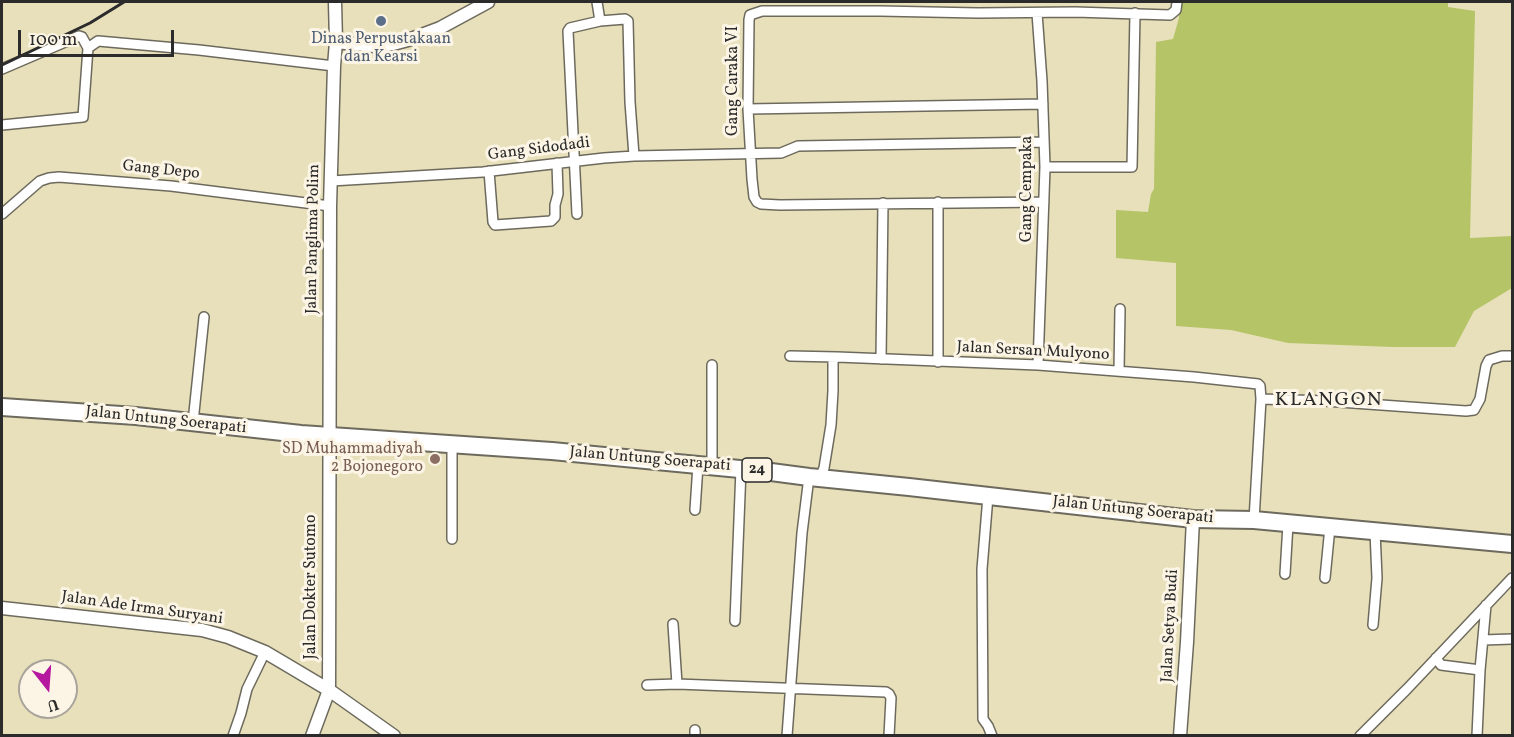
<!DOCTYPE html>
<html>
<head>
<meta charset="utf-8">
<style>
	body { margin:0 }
	#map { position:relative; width:1514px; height:737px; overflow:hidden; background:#e7e0bb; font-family:Vollkorn,serif }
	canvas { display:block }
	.frame { position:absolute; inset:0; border:3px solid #2b2b2b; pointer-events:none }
	.north { position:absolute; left:18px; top:659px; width:60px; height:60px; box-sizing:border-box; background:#fcf5e5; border:2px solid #a8a49b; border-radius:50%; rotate:163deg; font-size:16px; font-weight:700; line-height:24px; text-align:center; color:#2b2b2b }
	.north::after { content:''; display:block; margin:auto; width:21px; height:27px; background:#b5179e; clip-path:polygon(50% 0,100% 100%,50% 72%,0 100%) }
	.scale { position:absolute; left:18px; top:30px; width:156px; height:27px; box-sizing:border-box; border:3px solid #2b2b2b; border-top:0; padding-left:8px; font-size:18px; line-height:21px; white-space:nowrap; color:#2b2b2b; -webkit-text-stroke:4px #fcf5e5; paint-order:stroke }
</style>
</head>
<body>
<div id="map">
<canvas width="1514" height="737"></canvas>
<div class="frame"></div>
<div class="north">U</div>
<div class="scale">100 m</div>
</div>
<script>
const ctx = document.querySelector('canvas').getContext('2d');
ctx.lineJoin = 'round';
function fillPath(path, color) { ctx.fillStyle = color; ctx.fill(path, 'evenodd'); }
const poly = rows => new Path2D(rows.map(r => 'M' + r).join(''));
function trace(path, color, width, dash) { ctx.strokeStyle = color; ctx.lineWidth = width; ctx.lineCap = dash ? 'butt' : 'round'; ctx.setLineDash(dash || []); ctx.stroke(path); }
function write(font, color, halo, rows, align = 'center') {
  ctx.font = font + ' Vollkorn,serif'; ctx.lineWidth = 6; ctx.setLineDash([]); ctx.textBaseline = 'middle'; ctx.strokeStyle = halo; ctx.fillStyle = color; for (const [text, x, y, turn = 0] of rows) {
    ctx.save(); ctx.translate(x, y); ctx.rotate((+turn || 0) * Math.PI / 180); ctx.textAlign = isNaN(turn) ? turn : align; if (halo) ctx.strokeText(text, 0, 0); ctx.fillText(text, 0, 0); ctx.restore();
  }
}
const green = poly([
	[1179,2,1448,2,1448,7,1475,11,1470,238,1512,236,1512,288,1474,311,1455,347,1393,347,1288,343,1231,330,1176,326,1176,263,1116,258,1116,210,1148,212,1151,194,1154,189,1156,42,1173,39,1179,18]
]);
const street = poly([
	[1037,13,1042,81,1045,167,1038,365],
	[600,21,625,19,628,21,630,102,634,156],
	[2,69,79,36,82,37,88,48],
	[748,109,1043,104],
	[2,125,83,117,88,48,98,41,199,50,334,66],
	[1045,167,1132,167,1135,13],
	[489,171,493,222,495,225,551,221,555,217,555,205,558,194,557,163],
	[331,181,483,172,604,158,634,156,781,153,798,146,1044,142],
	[938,202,938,362],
	[1044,202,780,205,761,204,757,202,754,197,752,179,748,109,749,20,750,15,762,11,880,11,978,13,1075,12,1170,15,1176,10,1177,2],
	[2,214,40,181,49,178,59,177,171,186,330,206],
	[577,214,568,31,570,28,600,21,597,2],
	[790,356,837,357,1038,365,1194,377,1258,384,1260,386,1261,399,1254,520],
	[881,359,883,203],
	[1119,371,1120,309],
	[1261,399,1325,401,1466,411,1474,410,1480,399,1486,366,1489,360,1502,356,1512,356],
	[193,422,204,317],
	[452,444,452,539],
	[712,466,712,365],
	[820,478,824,468,831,425,833,391,833,357],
	[988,496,982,569,983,719,988,726,992,736],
	[695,510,698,465],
	[1285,574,1288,524],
	[1325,578,1330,527],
	[735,621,741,469],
	[673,624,677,684,886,692,889,694,891,698,889,736],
	[1373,625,1377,578,1375,531],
	[1483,640,1512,639],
	[1436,658,1441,665,1480,670],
	[647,685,677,684],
	[695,730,695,736],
	[233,736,241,713,247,689,265,652],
	[787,736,802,533,809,477],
	[1360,736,1407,689,1512,578],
	[1477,736,1480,670,1486,605]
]);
const secondary = poly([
	[336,42,374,46,393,44,408,40,440,28,488,2],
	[2,608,202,630,228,637,265,652,287,665,329,690,394,736],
	[312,736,329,690,330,206,334,66,336,42,335,2],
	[1180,736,1187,642,1193,519]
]);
const highway = poly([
	[2,407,136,416,301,434,552,451,771,472,809,477,909,487,1193,519,1254,520,1512,544]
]);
const rail = poly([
	[2,65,90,23,124,2]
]);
const markers = [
	[381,21,6,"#5c6f8a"],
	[435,459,6,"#8d6e63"]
];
const shields = [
	[757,470,30]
];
const shieldNames = [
	["24",757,470]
];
const serviceNames = [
	["Dinas Perpustakaan",381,40],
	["dan Kearsi",381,58]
];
const streetNames = [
	["Gang Caraka VI",734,81,-90],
	["Gang Sidodadi",539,150,-7],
	["Gang Depo",161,171,6],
	["Gang Cempaka",1028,189,-90],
	["Jalan Panglima Polim",314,239,-89],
	["Jalan Sersan Mulyono",1033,352,3],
	["Jalan Untung Soerapati",166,421,6],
	["Jalan Untung Soerapati",650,460,5],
	["Jalan Untung Soerapati",1133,511,6],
	["Jalan Dokter Sutomo",312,587,-90],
	["Jalan Ade Irma Suryani",142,609,8],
	["Jalan Setya Budi",1171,626,-87]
];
const educationNames = [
	["SD Muhammadiyah",423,450],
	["2 Bojonegoro",423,468]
];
const quarterNames = [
	["KLANGON",1329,401]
];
fillPath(green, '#b5c466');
trace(street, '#6d6a5d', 12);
trace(secondary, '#6d6a5d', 15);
trace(highway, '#6d6a5d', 20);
trace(street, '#fff', 9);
trace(secondary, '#fff', 12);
trace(highway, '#fff', 16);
trace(rail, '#2b2b2b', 3);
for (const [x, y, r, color] of markers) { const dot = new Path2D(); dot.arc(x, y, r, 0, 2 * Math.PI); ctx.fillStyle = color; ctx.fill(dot); trace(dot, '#fcf5e5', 2); }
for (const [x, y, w] of shields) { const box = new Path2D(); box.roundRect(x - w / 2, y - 12, w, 24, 4.5); ctx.fillStyle = '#fcf5e5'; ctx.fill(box); trace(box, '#2b2b2b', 1.5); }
write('bold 15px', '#2b2b2b', null, shieldNames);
write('16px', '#4e5e75', '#fcf5e5', serviceNames);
write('16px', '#2b2b2b', '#fcf5e5', streetNames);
write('16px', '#785e54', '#fcf5e5', educationNames, 'right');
ctx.letterSpacing = '1.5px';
write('20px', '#2b2b2b', '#fcf5e5', quarterNames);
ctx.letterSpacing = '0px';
</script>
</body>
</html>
